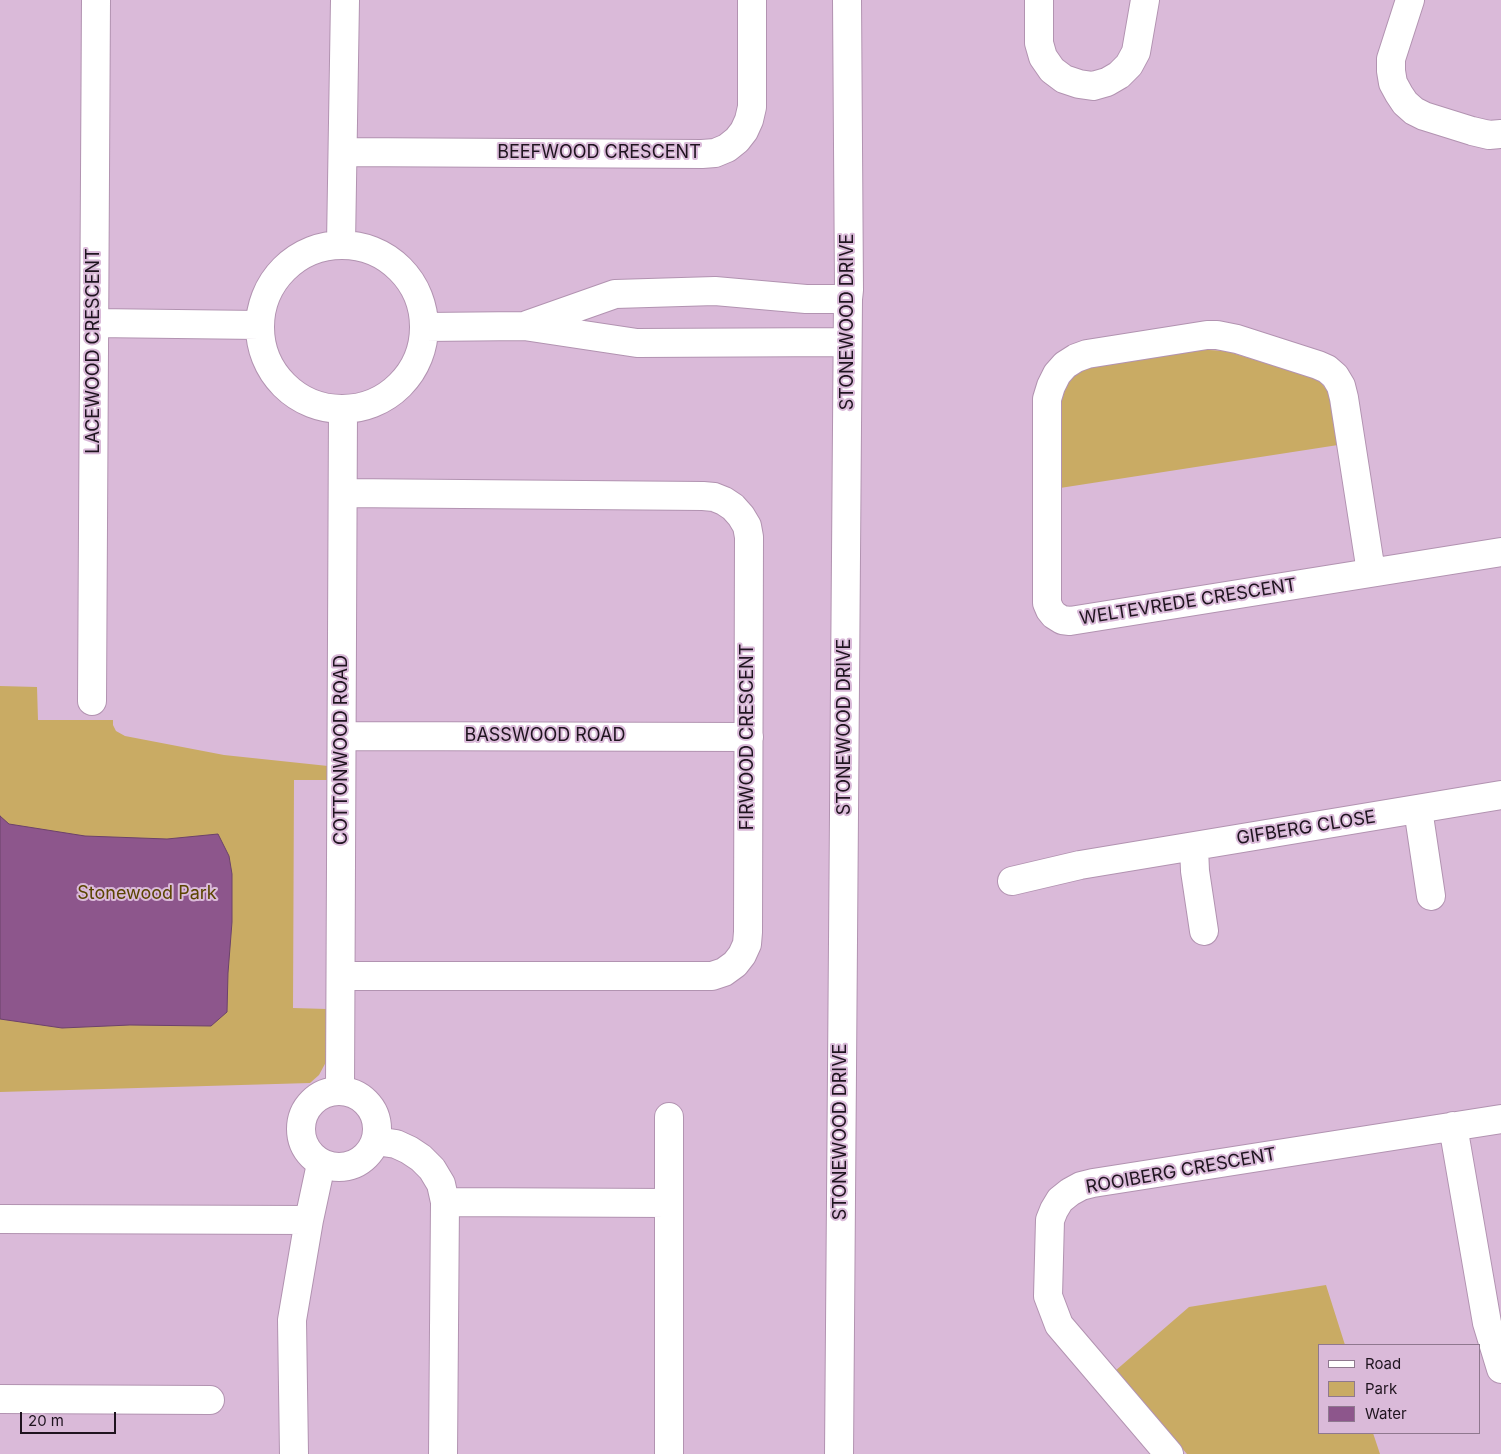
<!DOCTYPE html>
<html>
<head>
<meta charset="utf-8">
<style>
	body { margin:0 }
	#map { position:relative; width:1501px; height:1454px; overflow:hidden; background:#dabad9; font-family:Inter,sans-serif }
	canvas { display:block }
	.legend { position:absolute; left:1318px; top:1344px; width:162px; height:90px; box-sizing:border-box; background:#dabad9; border:1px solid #8f788f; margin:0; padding:6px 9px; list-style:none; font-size:15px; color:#1f141f }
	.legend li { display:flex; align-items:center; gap:10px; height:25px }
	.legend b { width:25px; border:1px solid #8f788f }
	.scale { position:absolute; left:20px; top:1412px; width:96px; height:22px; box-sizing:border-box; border:2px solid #1f141f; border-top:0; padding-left:6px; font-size:15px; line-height:18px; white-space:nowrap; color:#1f141f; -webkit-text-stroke:4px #dabad9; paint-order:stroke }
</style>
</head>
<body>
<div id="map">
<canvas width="1501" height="1454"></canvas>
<ul class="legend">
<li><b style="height:6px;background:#fff"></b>Road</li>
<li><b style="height:14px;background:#c9ab64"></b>Park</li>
<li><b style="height:14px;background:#8d568c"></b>Water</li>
</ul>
<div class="scale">20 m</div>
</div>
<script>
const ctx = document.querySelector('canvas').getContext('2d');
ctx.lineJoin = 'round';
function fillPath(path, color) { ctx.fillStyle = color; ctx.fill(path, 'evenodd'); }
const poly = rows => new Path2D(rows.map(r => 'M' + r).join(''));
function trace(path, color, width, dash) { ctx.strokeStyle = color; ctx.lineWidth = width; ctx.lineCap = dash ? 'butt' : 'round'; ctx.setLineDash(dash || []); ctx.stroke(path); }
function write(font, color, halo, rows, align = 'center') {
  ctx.font = font + ' Inter,sans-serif'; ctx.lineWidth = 4; ctx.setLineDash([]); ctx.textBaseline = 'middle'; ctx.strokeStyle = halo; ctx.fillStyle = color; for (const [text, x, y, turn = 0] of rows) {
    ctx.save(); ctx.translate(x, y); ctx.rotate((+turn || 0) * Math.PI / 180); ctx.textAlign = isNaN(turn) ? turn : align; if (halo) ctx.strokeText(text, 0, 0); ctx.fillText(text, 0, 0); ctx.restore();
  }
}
const green = poly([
	[1192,350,1209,350,1226,351,1314,378,1319,381,1327,390,1329,396,1338,445,1060,488,1060,403,1063,390,1071,379,1081,370,1095,366],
	[0,686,37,687,38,720,113,720,113,725,116,731,125,736,224,755,328,766,328,780,294,780,293,1008,327,1009,326,1062,319,1075,310,1083,0,1092],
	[1326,1285,1345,1345,1320,1345,1320,1433,1373,1433,1380,1454,1187,1454,1115,1371,1189,1307]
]);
const water = poly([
	[0,816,9,824,85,836,167,839,218,834,229,856,232,874,232,922,228,973,227,1012,211,1026,130,1025,62,1028,0,1019,0,816]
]);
const minor = poly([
	[1039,0,1039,43,1043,57,1052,70,1064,79,1079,84,1093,86,1107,82,1119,75,1129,65,1136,52,1145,0],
	[1410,0,1391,59,1391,71,1393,83,1399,94,1405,103,1414,111,1424,116,1472,131,1489,135,1501,134],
	[343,152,702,154,715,153,727,148,737,140,744,131,749,120,752,107,752,0],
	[341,244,345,0],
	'260 327a82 82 0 1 1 164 0a82 82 0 1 1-164 0Z',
	[95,323,259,325],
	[527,325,615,294,715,291,806,299,848,299],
	[425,327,524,326,637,343,847,342],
	[1371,572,1344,398,1341,386,1335,376,1327,369,1318,365,1237,339,1217,335,1207,335,1087,354,1076,358,1065,365,1057,374,1051,386,1047,399,1047,603,1050,610,1054,615,1062,620,1070,621,1501,552],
	[92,701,96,0],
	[342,736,749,737],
	[1418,809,1431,896],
	[1194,847,1195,871,1204,931],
	[1012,881,1080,865,1501,795],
	[341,976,712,976,724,972,735,964,742,955,747,944,748,932,749,537,747,526,741,516,733,507,724,501,714,497,703,496,343,493],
	[340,1090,343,410],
	'301 1129a38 38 0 1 1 76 0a38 38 0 1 1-76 0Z',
	[669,1117,669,1454],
	[1453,1126,1487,1323,1501,1369],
	[376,1141,396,1144,409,1150,421,1158,432,1169,441,1184,445,1202,669,1203],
	[0,1219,309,1220],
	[0,1399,210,1400],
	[294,1454,292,1320,309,1220,321,1164],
	[443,1454,445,1202],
	[839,1454,848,299,849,290,847,0],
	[1169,1454,1059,1325,1048,1296,1050,1220,1054,1210,1060,1200,1070,1192,1081,1186,1093,1183,1501,1119]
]);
const streetNames = [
	["BEEFWOOD CRESCENT",599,153],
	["STONEWOOD DRIVE",848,322,-90],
	["LACEWOOD CRESCENT",94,351,-90],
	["WELTEVREDE CRESCENT",1188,602,-9],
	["STONEWOOD DRIVE",845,727,-90],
	["BASSWOOD ROAD",545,736],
	["FIRWOOD CRESCENT",748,737,-90],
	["COTTONWOOD ROAD",342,750,-90],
	["GIFBERG CLOSE",1306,828,-9],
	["STONEWOOD DRIVE",841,1132,-90],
	["ROOIBERG CRESCENT",1181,1171,-10]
];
const parkNames = [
	["Stonewood Park",147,894]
];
fillPath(green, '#c9ab64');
fillPath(water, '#8d568c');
trace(water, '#6c426b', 1);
trace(minor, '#b293b1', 30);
trace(minor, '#fff', 28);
write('18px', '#1f141f', '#dabad9', streetNames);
write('18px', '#5a4400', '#dabad9', parkNames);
</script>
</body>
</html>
